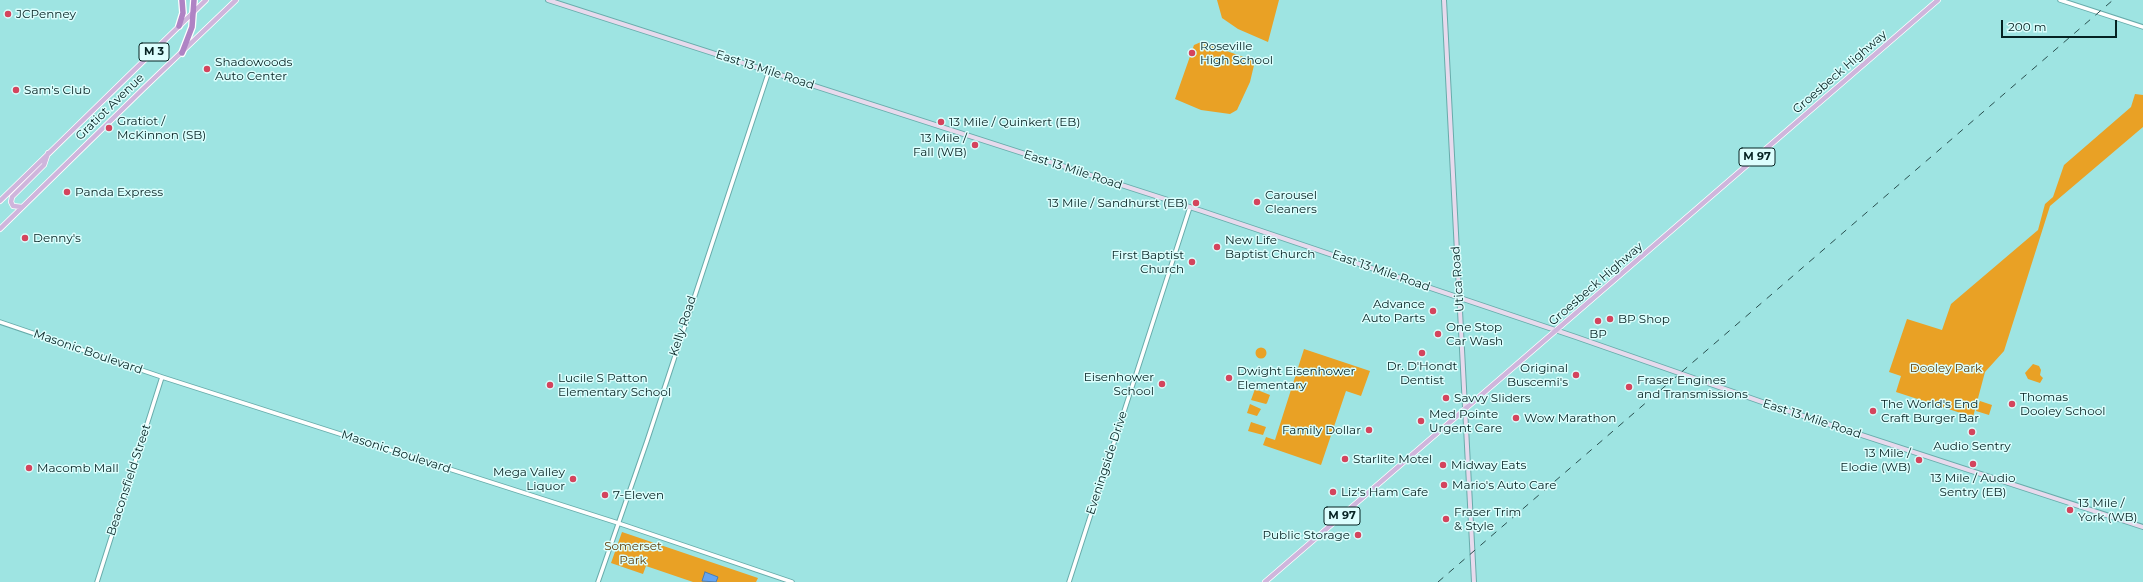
<!DOCTYPE html>
<html>
<head>
<meta charset="utf-8">
<style>
	body { margin:0 }
	#map { position:relative; width:2143px; height:582px; overflow:hidden; background:#9ee4e2; font-family:Montserrat,sans-serif }
	canvas { display:block }
	.scale { position:absolute; left:2001px; top:20px; width:116px; height:18px; box-sizing:border-box; border:2px solid #052222; border-top:0; padding-left:5px; font-size:12px; line-height:14px; white-space:nowrap; color:#052222; -webkit-text-stroke:3px #dcfefd; paint-order:stroke }
</style>
</head>
<body>
<div id="map">
<canvas width="2143" height="582"></canvas>
<div class="scale">200 m</div>
</div>
<script>
const ctx = document.querySelector('canvas').getContext('2d');
ctx.lineJoin = 'round';
function fillPath(path, color) { ctx.fillStyle = color; ctx.fill(path, 'evenodd'); }
const poly = rows => new Path2D(rows.map(r => 'M' + r).join(''));
function trace(path, color, width, dash) { ctx.strokeStyle = color; ctx.lineWidth = width; ctx.lineCap = dash ? 'butt' : 'round'; ctx.setLineDash(dash || []); ctx.stroke(path); }
function write(font, color, halo, rows, align = 'center') {
  ctx.font = font + ' Montserrat,sans-serif'; ctx.lineWidth = 3; ctx.setLineDash([]); ctx.textBaseline = 'middle'; ctx.strokeStyle = halo; ctx.fillStyle = color; for (const [text, x, y, turn = 0] of rows) {
    ctx.save(); ctx.translate(x, y); ctx.rotate((+turn || 0) * Math.PI / 180); ctx.textAlign = isNaN(turn) ? turn : align; if (halo) ctx.strokeText(text, 0, 0); ctx.fillText(text, 0, 0); ctx.restore();
  }
}
const green = poly([
	[1217,0,1279,0,1268,42,1238,29,1222,18],
	[1201,42,1255,61,1250,82,1237,110,1230,114,1201,110,1175,99,1194,45],
	[2135,94,2143,95,2143,127,2050,206,2004,351,1985,372,1973,417,1896,392,1901,376,1889,372,1907,319,1942,330,1951,304,2038,230,2045,204,2053,197,2064,165,2131,107],
	'1255.5 353a5.5 5.5 0 1 1 11 0a5.5 5.5 0 1 1-11 0Z',
	[1304,349,1370,371,1361,396,1346,391,1321,465,1263,445,1266,437,1275,440],
	[2033,364,2039,366,2041,370,2040,375,2043,378,2040,383,2028,379,2025,373],
	[1255,389,1270,395,1267,403,1266,404,1251,400],
	[1980,401,1992,405,1989,415,1976,411],
	[1250,404,1261,409,1257,416,1247,413],
	[1251,422,1266,427,1263,435,1248,431],
	[622,532,758,578,756,582,693,582,646,566,643,574,611,563]
]);
const water = poly([
	[705,572,718,577,716,582,702,581,705,572]
]);
const tertiary = poly([
	[2060,0,2143,27],
	[0,322,162,377,618,523,792,582],
	[97,582,162,377],
	[598,582,647,441,769,71],
	[1069,582,1190,207]
]);
const secondary = poly([
	[548,0,1202,211,1576,337,1785,410,2143,527],
	[1444,0,1474,582]
]);
const primary = poly([
	[0,201,206,0],
	[22,207,13,206,11,202,12,197,44,165,48,153],
	[0,229,143,89,236,0],
	[1265,582,1938,0]
]);
const motorway = poly([
	[179,26,183,13,182,0],
	[182,53,192,27,194,0]
]);
const rail = poly([
	[1438,582,2113,0]
]);
const markers = [
	[8,14,4,"#d4445d"],
	[1192,53,4,"#d4445d"],
	[207,69,4,"#d4445d"],
	[16,90,4,"#d4445d"],
	[941,122,4,"#d4445d"],
	[109,128,4,"#d4445d"],
	[975,145,4,"#d4445d"],
	[67,192,4,"#d4445d"],
	[1257,202,4,"#d4445d"],
	[1196,203,4,"#d4445d"],
	[25,238,4,"#d4445d"],
	[1217,247,4,"#d4445d"],
	[1192,262,4,"#d4445d"],
	[1433,311,4,"#d4445d"],
	[1610,319,4,"#d4445d"],
	[1598,321,4,"#d4445d"],
	[1438,334,4,"#d4445d"],
	[1422,353,4,"#d4445d"],
	[1576,375,4,"#d4445d"],
	[1229,378,4,"#d4445d"],
	[1162,384,4,"#d4445d"],
	[550,385,4,"#d4445d"],
	[1629,387,4,"#d4445d"],
	[1446,398,4,"#d4445d"],
	[2012,404,4,"#d4445d"],
	[1873,411,4,"#d4445d"],
	[1516,418,4,"#d4445d"],
	[1421,421,4,"#d4445d"],
	[1369,430,4,"#d4445d"],
	[1972,432,4,"#d4445d"],
	[1345,459,4,"#d4445d"],
	[1919,460,4,"#d4445d"],
	[1973,464,4,"#d4445d"],
	[1443,465,4,"#d4445d"],
	[29,468,4,"#d4445d"],
	[573,479,4,"#d4445d"],
	[1444,485,4,"#d4445d"],
	[1333,492,4,"#d4445d"],
	[605,495,4,"#d4445d"],
	[2070,510,4,"#d4445d"],
	[1446,519,4,"#d4445d"],
	[1358,535,4,"#d4445d"]
];
const shields = [
	[154,52,30],
	[1757,157,36],
	[1342,516,36]
];
const shieldNames = [
	["M 3",154,52],
	["M 97",1757,157],
	["M 97",1342,516]
];
const poiNames = [
	["JCPenney",16,14],
	["Roseville",1200,46],
	["High School",1200,60],
	["Shadowoods",215,62],
	["Auto Center",215,76],
	["Sam's Club",24,90],
	["Gratiot /",117,121],
	["McKinnon (SB)",117,135],
	["13 Mile / Quinkert (EB)",949,122],
	["13 Mile /",967,138,"right"],
	["Fall (WB)",967,152,"right"],
	["Panda Express",75,192],
	["Carousel",1265,195],
	["Cleaners",1265,209],
	["13 Mile / Sandhurst (EB)",1188,203,"right"],
	["Denny's",33,238],
	["New Life",1225,240],
	["Baptist Church",1225,254],
	["First Baptist",1184,255,"right"],
	["Church",1184,269,"right"],
	["Advance",1425,304,"right"],
	["Auto Parts",1425,318,"right"],
	["BP Shop",1618,319],
	["One Stop",1446,327],
	["Car Wash",1446,341],
	["BP",1598,334,"center"],
	["Dr. D'Hondt",1422,366,"center"],
	["Dentist",1422,380,"center"],
	["Original",1568,368,"right"],
	["Buscemi's",1568,382,"right"],
	["Dwight Eisenhower",1237,371],
	["Elementary",1237,385],
	["Eisenhower",1154,377,"right"],
	["School",1154,391,"right"],
	["Lucile S Patton",558,378],
	["Elementary School",558,392],
	["Fraser Engines",1637,380],
	["and Transmissions",1637,394],
	["Thomas",2020,397],
	["Dooley School",2020,411],
	["Savvy Sliders",1454,398],
	["The World's End",1881,404],
	["Craft Burger Bar",1881,418],
	["Med Pointe",1429,414],
	["Urgent Care",1429,428],
	["Wow Marathon",1524,418],
	["Family Dollar",1361,430,"right"],
	["Audio Sentry",1972,446,"center"],
	["13 Mile /",1911,453,"right"],
	["Elodie (WB)",1911,467,"right"],
	["Starlite Motel",1353,459],
	["Midway Eats",1451,465],
	["Macomb Mall",37,468],
	["Mega Valley",565,472,"right"],
	["Liquor",565,486,"right"],
	["13 Mile / Audio",1973,478,"center"],
	["Sentry (EB)",1973,492,"center"],
	["Mario's Auto Care",1452,485],
	["Liz's Ham Cafe",1341,492],
	["7-Eleven",613,495],
	["13 Mile /",2078,503],
	["York (WB)",2078,517],
	["Fraser Trim",1454,512],
	["& Style",1454,526],
	["Public Storage",1350,535,"right"]
];
const streetNames = [
	["East 13 Mile Road",765,70,18],
	["Groesbeck Highway",1840,72,-41],
	["Gratiot Avenue",110,107,-44],
	["East 13 Mile Road",1073,170,18],
	["East 13 Mile Road",1381,271,19],
	["Utica Road",1458,279,-94],
	["Groesbeck Highway",1596,284,-41],
	["Kelly Road",683,326,-72],
	["Masonic Boulevard",88,352,19],
	["East 13 Mile Road",1812,419,18],
	["Masonic Boulevard",396,452,18],
	["Eveningside Drive",1107,463,-72],
	["Beaconsfield Street",129,480,-72]
];
const parkNames = [
	["Dooley Park",1946,368],
	["Somerset",633,546],
	["Park",633,560]
];
fillPath(green, '#e9a125');
fillPath(water, '#64a4f2');
trace(water, '#487db4', 1);
trace(tertiary, '#68acab', 5.5);
trace(secondary, '#68acab', 6);
trace(primary, '#fff', 6);
trace(motorway, '#fff', 8);
trace(tertiary, '#fff', 3.5);
trace(secondary, '#e7daed', 4);
trace(primary, '#cfb5dc', 4.5);
trace(motorway, '#af83c4', 5.5);
trace(rail, '#294f4f', 1, [7, 7]);
for (const [x, y, r, color] of markers) { const dot = new Path2D(); dot.arc(x, y, r, 0, 2 * Math.PI); ctx.fillStyle = color; ctx.fill(dot); trace(dot, '#dcfefd', 1.5); }
for (const [x, y, w] of shields) { const box = new Path2D(); box.roundRect(x - w / 2, y - 9, w, 18, 3); ctx.fillStyle = '#dcfefd'; ctx.fill(box); trace(box, '#052222', 1); }
write('bold 11px', '#052222', null, shieldNames);
write('12px', '#052222', '#dcfefd', poiNames, 'left');
write('12px', '#052222', '#dcfefd', streetNames);
write('12px', '#61410d', '#dcfefd', parkNames);
</script>
</body>
</html>
